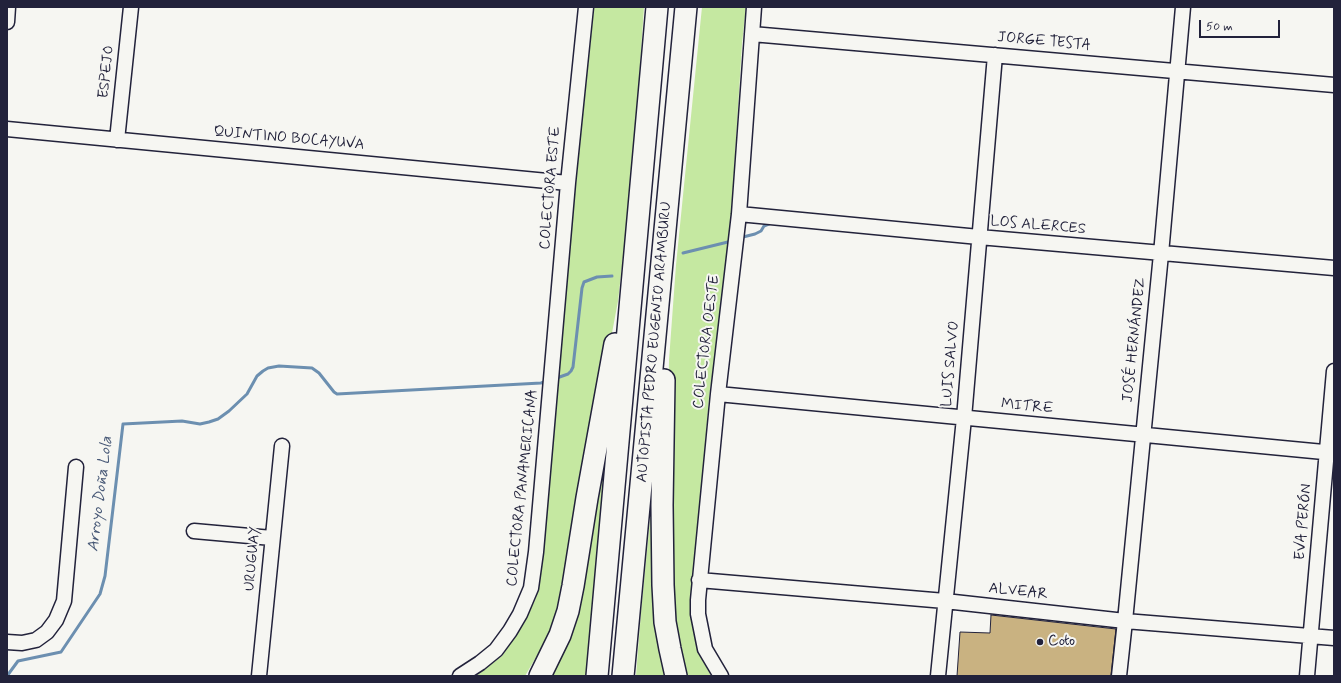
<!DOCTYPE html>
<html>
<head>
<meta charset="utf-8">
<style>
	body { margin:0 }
	#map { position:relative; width:1341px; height:683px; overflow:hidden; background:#f6f6f2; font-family:Mynerve,sans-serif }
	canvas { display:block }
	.frame { position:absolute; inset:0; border:8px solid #22223b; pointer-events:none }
	.scale { position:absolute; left:1199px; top:20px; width:81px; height:18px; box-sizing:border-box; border:2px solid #22223b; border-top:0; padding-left:5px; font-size:12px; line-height:14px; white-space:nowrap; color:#22223b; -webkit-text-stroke:3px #f6f6f2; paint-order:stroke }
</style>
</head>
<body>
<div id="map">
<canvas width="1341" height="683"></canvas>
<div class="frame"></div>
<div class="scale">50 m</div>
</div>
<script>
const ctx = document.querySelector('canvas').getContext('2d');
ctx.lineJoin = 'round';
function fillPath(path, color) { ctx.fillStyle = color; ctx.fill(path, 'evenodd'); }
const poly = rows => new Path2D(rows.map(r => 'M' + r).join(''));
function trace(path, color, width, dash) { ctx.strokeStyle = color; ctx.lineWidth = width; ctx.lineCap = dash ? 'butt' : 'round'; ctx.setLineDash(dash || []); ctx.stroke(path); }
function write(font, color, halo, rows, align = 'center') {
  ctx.font = font + ' Mynerve,sans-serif'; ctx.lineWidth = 4; ctx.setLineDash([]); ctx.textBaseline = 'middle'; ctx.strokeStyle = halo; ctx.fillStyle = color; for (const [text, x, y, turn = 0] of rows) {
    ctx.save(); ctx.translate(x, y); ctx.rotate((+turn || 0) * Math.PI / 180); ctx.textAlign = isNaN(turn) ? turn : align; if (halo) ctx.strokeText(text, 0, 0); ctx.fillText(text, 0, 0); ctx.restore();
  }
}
const green = poly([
	[594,7,644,7,638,96,626,231,618,301,567,573,554,623,546,640,525,676,476,676,502,656,525,621,536,598,541,571,569,251],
	[702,7,746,7,742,44,731,220,730,251,709,397,692,606,701,656,711,676,680,676,666,552,669,360,676,265],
	[603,435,608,445,586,676,545,676],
	[658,438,668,676,636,676,641,612]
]);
const stream = poly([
	[739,238,755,234,761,231,764,226,771,223],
	[683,253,732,241],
	[554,379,568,374,571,371,573,367,582,288,584,282,597,277,612,276],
	[7,676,18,661,61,652,100,594,105,576,123,424,182,421,200,424,209,422,218,419,229,411,247,394,257,376,263,371,268,368,279,366,312,368,319,373,334,392,337,394,541,383,547,381]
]);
const building = poly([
	[991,615,1116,629,1111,676,957,676,960,632,990,633,991,615]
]);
const minor = poly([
	[7,22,8,7],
	[752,34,1334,85],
	[7,129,568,183],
	[117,140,131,7],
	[739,214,979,237,1334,268],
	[718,394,1334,453],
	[194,531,272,538],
	[699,580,945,601,1125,621,1334,638],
	[7,642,22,643,36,640,47,632,56,620,64,601,76,467],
	[259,676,282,446],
	[460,676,480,663,496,650,510,631,520,614,531,588,536,552,568,183,586,7],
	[721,676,705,649,698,614,698,600,718,394,739,214,754,7],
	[938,676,964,418,995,55],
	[1119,676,1125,621,1161,254,1183,7],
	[1307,676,1334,371]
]);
const highway = poly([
	[664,380,662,505,663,585,665,622,670,649,676,676],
	[540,676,560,635,568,611,573,586,587,498,615,344],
	[597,676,657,7],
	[623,676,686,7]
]);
const markers = [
	[1040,642,4,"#22223b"]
];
const streetNames = [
	["JORGE TESTA",1044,42,5],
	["ESPEJO",107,72,-84],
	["QUINTINO BOCAYUVA",289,139,5],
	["COLECTORA ESTE",551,188,-85],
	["LOS ALERCES",1038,226,5],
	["JOSÉ HERNÁNDEZ",1135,340,-84],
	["AUTOPISTA PEDRO EUGENIO ARAMBURU",655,342,-85],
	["COLECTORA OESTE",707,342,-83],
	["LUIS SALVO",951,364,-85],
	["MITRE",1027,407,5],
	["COLECTORA PANAMERICANA",523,488,-84],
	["EVA PERÓN",1304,522,-85],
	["URUGUAY",253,559,-85],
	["ALVEAR",1018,592,6]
];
const poiNames = [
	["Coto",1048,642]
];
const waterNames = [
	["Arroyo Doña Lola",101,494,-83]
];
fillPath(green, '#c5e8a1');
trace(stream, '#6c8fb0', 3);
fillPath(building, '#c9b281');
trace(building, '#22223b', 1);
trace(minor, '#22223b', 17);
trace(highway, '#22223b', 24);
trace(minor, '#f6f6f2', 14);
trace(highway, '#f6f6f2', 21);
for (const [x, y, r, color] of markers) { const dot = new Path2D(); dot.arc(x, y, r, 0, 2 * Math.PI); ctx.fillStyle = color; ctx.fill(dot); trace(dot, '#f6f6f2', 1.5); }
write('15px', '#22223b', '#f6f6f2', streetNames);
write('15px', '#22223b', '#f6f6f2', poiNames, 'left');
write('italic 16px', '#475876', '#f6f6f2', waterNames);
</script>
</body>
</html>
